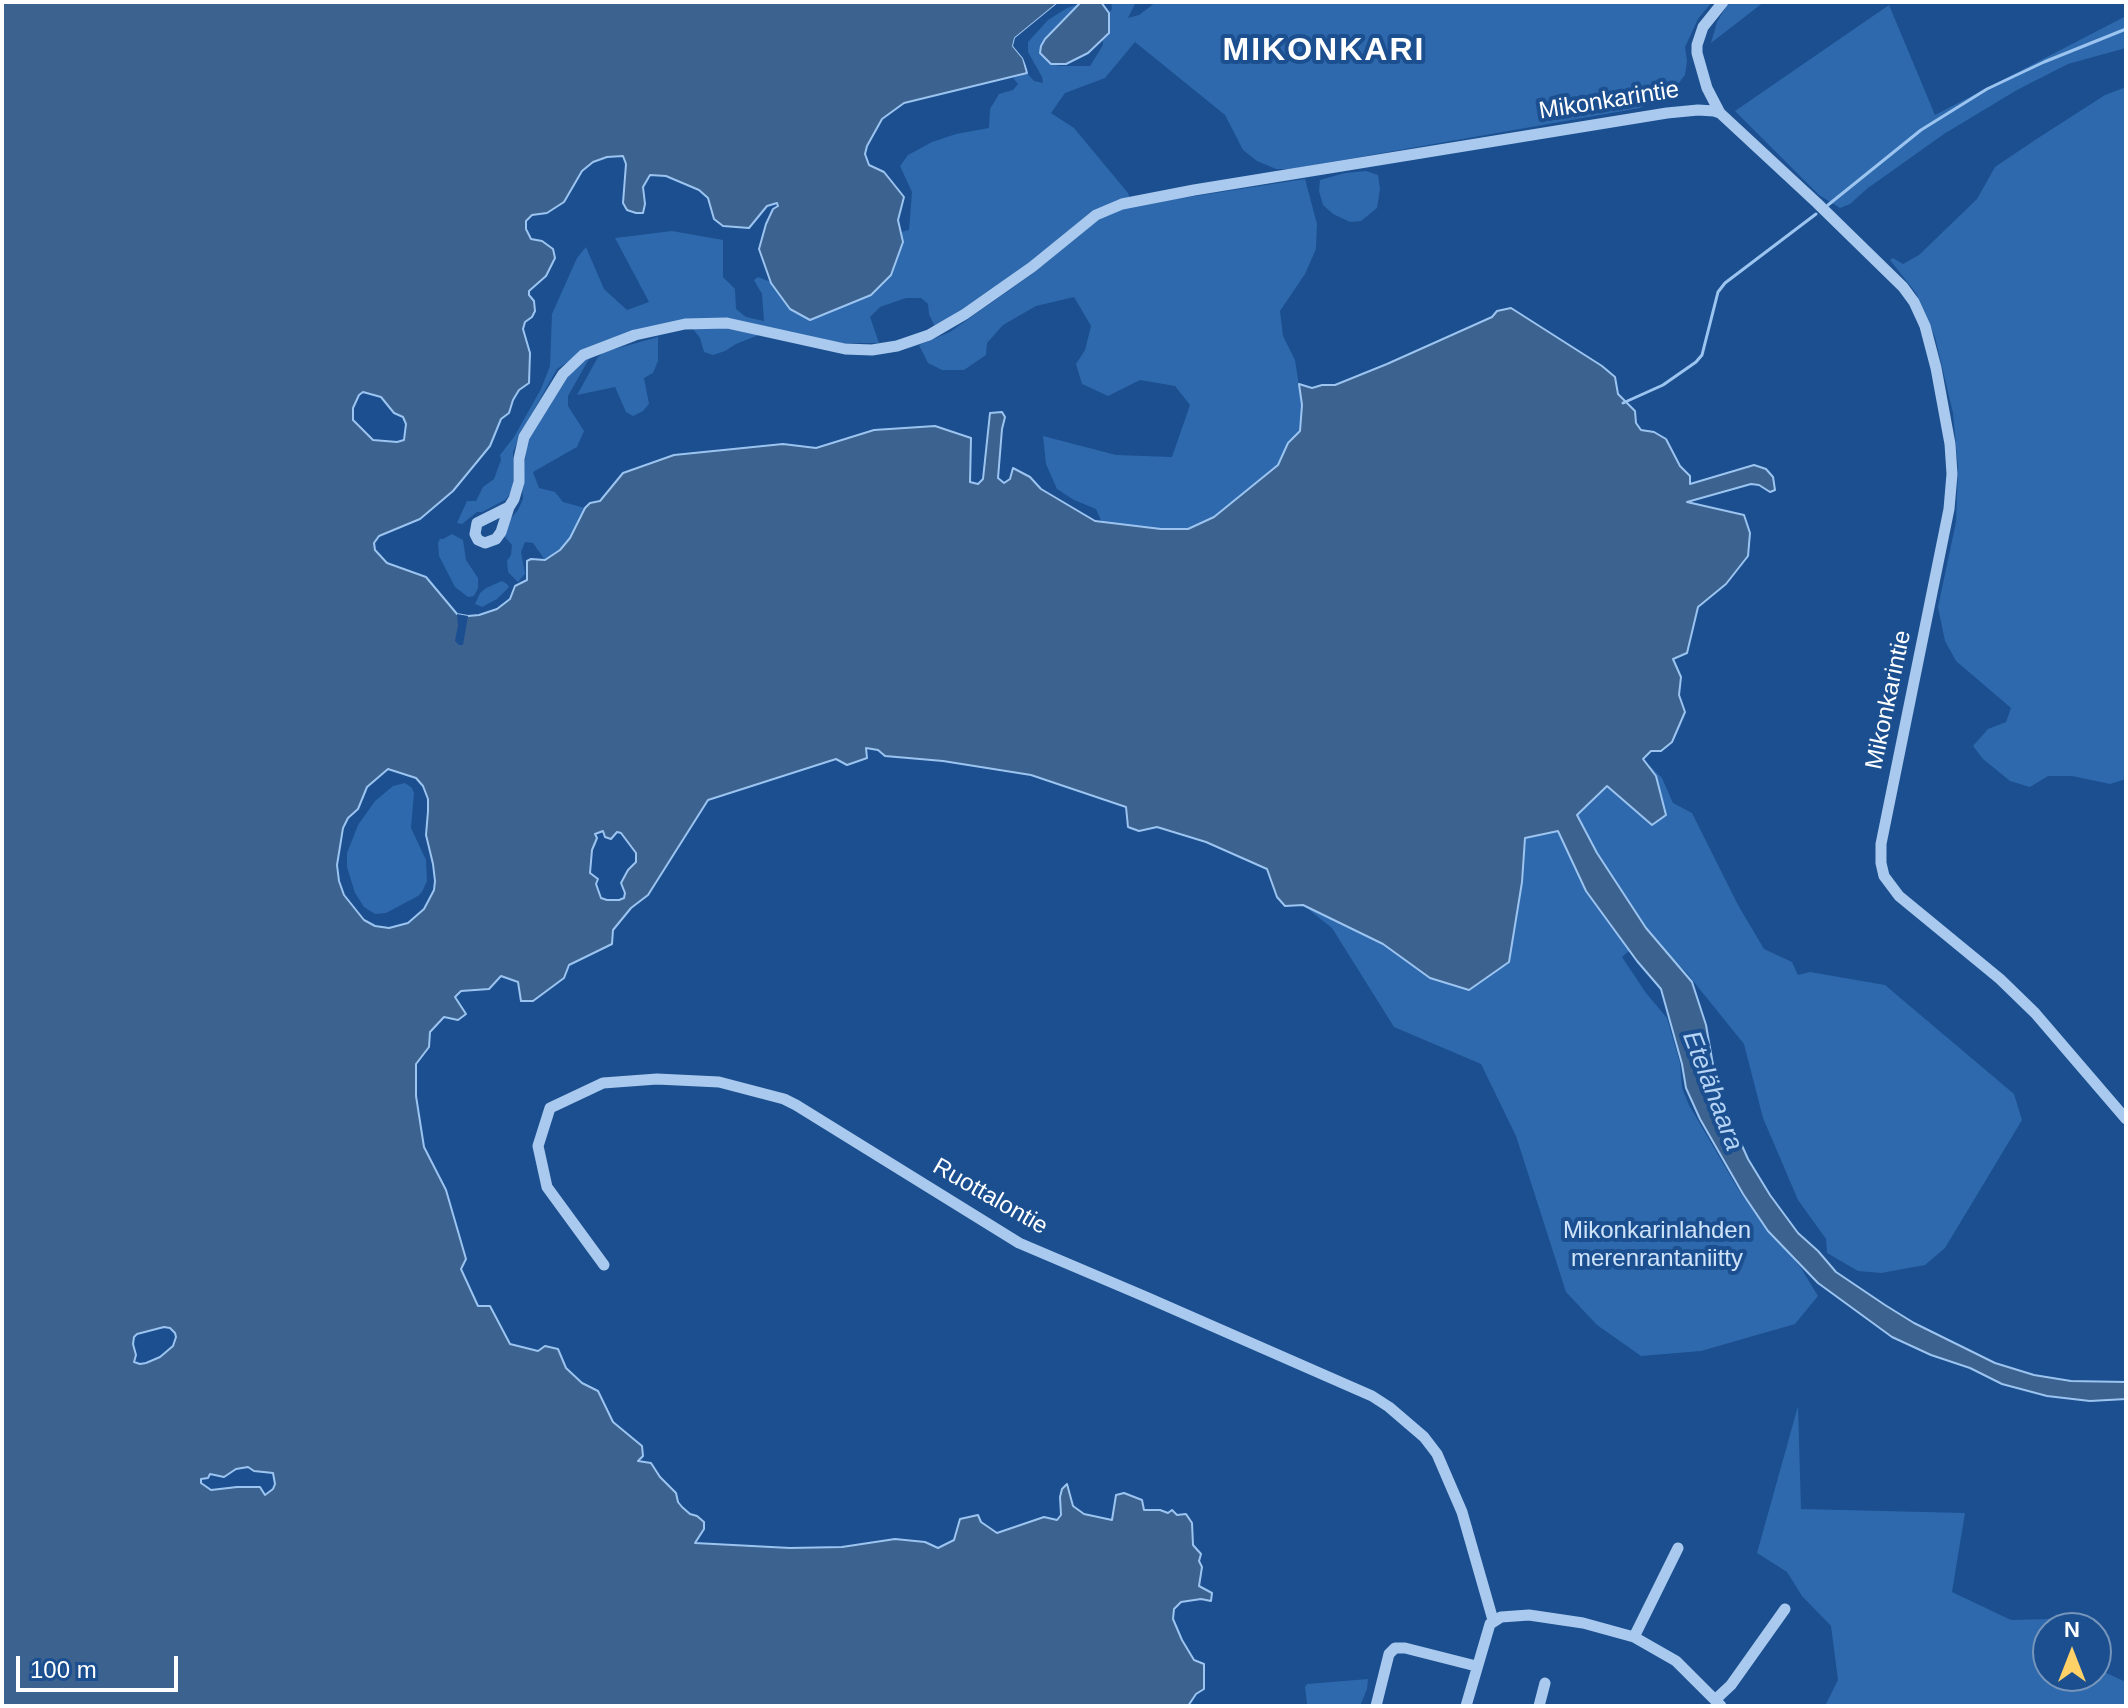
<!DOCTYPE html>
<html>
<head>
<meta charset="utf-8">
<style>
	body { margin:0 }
	#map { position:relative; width:2128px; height:1708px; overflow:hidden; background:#1b4f8f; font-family:Helvetica,sans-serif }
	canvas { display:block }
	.frame { position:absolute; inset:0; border:4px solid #fff; pointer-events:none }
	.north { position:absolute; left:2032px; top:1612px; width:80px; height:80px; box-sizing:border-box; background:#1b4f8f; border:2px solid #7695bc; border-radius:50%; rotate:0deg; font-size:22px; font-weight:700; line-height:32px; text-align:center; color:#fff }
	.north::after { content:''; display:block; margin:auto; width:28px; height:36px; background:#ffd166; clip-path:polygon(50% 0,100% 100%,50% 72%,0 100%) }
	.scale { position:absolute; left:16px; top:1656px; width:162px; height:36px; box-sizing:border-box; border:4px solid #fff; border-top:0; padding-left:10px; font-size:24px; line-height:28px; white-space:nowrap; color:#fff; -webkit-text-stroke:6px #1b4f8f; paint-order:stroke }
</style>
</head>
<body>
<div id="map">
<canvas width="2128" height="1708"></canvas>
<div class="frame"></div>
<div class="north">N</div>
<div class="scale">100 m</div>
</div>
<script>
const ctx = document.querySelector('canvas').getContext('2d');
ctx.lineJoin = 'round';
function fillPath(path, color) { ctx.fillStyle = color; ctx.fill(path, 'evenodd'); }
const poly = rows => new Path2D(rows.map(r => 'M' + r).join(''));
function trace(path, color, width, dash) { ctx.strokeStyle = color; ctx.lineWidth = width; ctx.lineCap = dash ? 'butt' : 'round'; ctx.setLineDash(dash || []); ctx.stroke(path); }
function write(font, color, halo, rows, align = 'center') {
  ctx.font = font + ' Helvetica,sans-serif'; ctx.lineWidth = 8; ctx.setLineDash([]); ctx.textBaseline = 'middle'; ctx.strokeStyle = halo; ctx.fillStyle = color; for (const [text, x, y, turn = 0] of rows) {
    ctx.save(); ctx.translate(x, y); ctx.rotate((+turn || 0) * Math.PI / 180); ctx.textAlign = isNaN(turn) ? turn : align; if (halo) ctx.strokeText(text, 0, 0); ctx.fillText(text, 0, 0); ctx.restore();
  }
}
const green = poly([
	[1111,2,1136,2,1128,18,1139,15,1156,2,1712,2,1698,19,1685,47,1687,61,1685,75,1671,93,1640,108,1291,169,1276,169,1257,161,1243,150,1225,115,1135,42,1105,78,1065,93,1051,113,1074,128,1128,193,1130,198,935,327,929,314,928,304,921,298,906,298,880,307,870,317,879,343,838,343,702,319,583,352,557,369,521,433,513,452,513,484,511,493,505,500,482,512,477,512,462,524,457,523,467,501,476,501,483,487,494,479,501,460,500,455,514,437,541,389,550,366,552,314,577,258,586,247,604,289,627,310,649,302,615,238,672,231,723,240,723,277,735,289,736,309,746,317,764,321,762,294,754,280,758,277,771,282,763,259,902,237,901,232,909,230,912,192,900,166,908,155,932,142,956,134,989,128,990,109,999,94,1013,90,1018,84,1013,78,1027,73,1034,81,1043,83,1042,77,1028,52,1028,42,1048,20,1067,8,1081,3,1064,22,1051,64,1060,66,1090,66,1103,45,1103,39,1109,33,1109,13,1112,9],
	[1729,2,1764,2,1711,43,1717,22],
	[1889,5,1935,115,2126,16,2126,48,2068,64,2017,90,1944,134,1868,188,1850,204,1840,208,1819,195,1735,111],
	[2126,87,2126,779,2110,784,2072,776,2048,776,2030,787,2010,781,1983,759,1973,746,1988,729,2006,722,2011,708,1956,661,1945,641,1938,607,1956,522,1958,468,1953,413,1935,337,1916,293,1890,260,1893,258,1903,264,1919,255,1977,199,1995,167,2035,140,2105,95],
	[1366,171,1378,175,1380,189,1377,208,1361,221,1350,222,1333,214,1323,205,1319,191,1320,180,1345,173],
	[1305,179,1317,224,1316,249,1305,274,1280,311,1283,336,1295,360,1302,405,1300,431,1288,443,1278,465,1214,517,1188,529,1161,529,1102,523,1096,509,1074,500,1057,489,1046,464,1043,436,1116,455,1172,457,1190,405,1175,386,1140,380,1108,396,1082,384,1076,364,1085,350,1091,326,1074,297,1036,306,1003,325,987,343,986,355,964,370,942,370,928,363,919,345,950,332,1032,274,1087,227,1109,213,1131,206],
	[728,327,761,334,736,344,725,351,713,355,704,352,700,338,693,329],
	[658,337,658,361,653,373,644,378,649,404,643,411,633,416,626,412,615,387,577,395,598,357,604,352],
	[590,357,568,396,568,406,584,431,577,447,533,472,539,488,555,492,563,502,585,508,570,538,560,550,545,560,533,543,525,542,521,552,525,574,518,582,508,572,507,561,511,555,512,545,504,536,507,523,518,510,523,499,522,482,528,439,571,372],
	[452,534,463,540,466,560,478,578,478,588,474,596,468,597,455,587,439,556,438,543,440,539,443,539],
	[502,581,507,584,509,587,497,599,482,607,475,604,480,593,486,588],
	[1643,759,1662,778,1673,803,1692,813,1738,905,1764,949,1792,962,1798,975,1810,972,1885,985,2014,1094,2022,1120,1945,1248,1925,1265,1881,1273,1858,1271,1827,1253,1826,1239,1798,1200,1763,1118,1744,1044,1685,971,1648,935,1622,957,1646,993,1667,1018,1680,1063,1682,1088,1689,1105,1741,1194,1801,1268,1818,1296,1795,1324,1701,1351,1641,1356,1597,1325,1566,1292,1516,1136,1481,1064,1394,1027,1332,928,1303,905,1329,918,1489,872,1568,794,1649,767],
	[405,783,412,788,414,793,411,828,426,860,427,881,422,892,418,896,386,913,375,914,364,907,355,893,347,867,347,853,358,825,375,801,393,786],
	[1798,1406,1801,1509,1965,1513,1952,1592,2011,1620,2087,1618,2090,1628,2048,1628,2048,1676,2096,1676,2096,1649,2102,1671,2126,1682,2126,1706,1825,1706,1838,1680,1831,1626,1802,1596,1787,1572,1757,1553],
	[1368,1679,1367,1689,1360,1706,1311,1706,1307,1704,1305,1687,1307,1684]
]);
const water = poly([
	[2,2,1059,2,1015,38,1013,46,1023,58,1027,73,904,103,882,119,867,146,865,154,869,165,884,172,904,197,898,220,903,242,891,275,871,295,810,320,790,309,771,283,759,249,766,224,773,209,778,206,777,203,767,206,749,228,723,226,714,219,708,198,699,190,666,176,650,175,643,187,645,204,643,213,636,213,627,210,623,203,626,164,623,156,607,157,593,162,582,171,564,202,547,213,532,215,526,221,526,229,531,239,542,241,553,249,555,258,546,276,529,291,529,295,534,301,535,311,532,317,525,322,523,329,530,353,529,383,519,390,513,400,509,413,501,419,490,446,453,491,420,519,379,536,374,543,375,550,387,563,426,577,457,614,468,616,479,615,497,609,510,599,515,586,527,580,527,561,531,559,545,560,560,550,570,538,585,508,590,503,600,501,623,473,674,455,783,444,816,448,874,430,935,426,971,438,970,482,978,484,983,479,990,413,1002,412,1005,417,1002,429,998,478,1004,483,1010,479,1013,468,1030,477,1041,489,1095,521,1161,529,1188,529,1214,517,1278,465,1288,443,1300,431,1302,405,1299,384,1312,388,1322,385,1335,385,1387,364,1492,317,1497,311,1511,308,1602,366,1615,377,1618,394,1635,411,1636,423,1641,430,1654,432,1666,439,1680,466,1690,476,1690,484,1754,465,1766,469,1773,477,1775,490,1770,492,1759,485,1751,484,1687,502,1744,515,1750,533,1748,556,1726,584,1698,607,1687,653,1673,659,1681,677,1679,695,1685,712,1672,742,1661,751,1651,751,1643,759,1656,776,1666,815,1652,825,1607,786,1577,815,1597,853,1646,928,1692,982,1706,1025,1716,1082,1731,1121,1748,1159,1770,1195,1798,1233,1818,1251,1836,1272,1885,1305,1914,1323,1995,1363,2034,1375,2071,1381,2126,1382,2126,1399,2090,1401,2047,1396,2002,1384,1970,1368,1931,1355,1892,1337,1818,1283,1768,1231,1743,1194,1700,1119,1686,1088,1682,1064,1661,989,1637,961,1586,891,1558,831,1525,838,1522,882,1509,962,1469,990,1430,978,1383,944,1303,905,1285,906,1277,897,1267,869,1206,842,1157,827,1139,831,1128,827,1126,807,1031,775,943,761,885,756,878,750,866,748,867,758,847,765,836,759,708,800,648,895,631,908,613,930,612,944,569,965,564,978,533,1001,521,1001,518,982,501,976,489,989,461,991,455,997,466,1014,458,1020,444,1017,430,1032,429,1047,416,1064,416,1096,424,1147,446,1190,466,1259,461,1269,478,1306,490,1306,510,1344,538,1351,545,1346,558,1349,566,1368,582,1383,598,1391,613,1422,642,1446,643,1456,638,1461,651,1463,660,1477,676,1493,678,1502,682,1507,690,1514,697,1516,704,1522,704,1529,695,1543,790,1548,842,1547,895,1539,925,1542,938,1548,954,1540,960,1519,978,1515,981,1522,997,1533,1044,1517,1057,1520,1061,1515,1060,1497,1062,1489,1067,1484,1073,1506,1084,1514,1112,1520,1116,1495,1124,1493,1142,1500,1144,1510,1160,1510,1168,1513,1172,1510,1177,1515,1186,1514,1192,1523,1193,1545,1201,1554,1199,1561,1202,1567,1199,1586,1212,1593,1211,1601,1201,1599,1181,1602,1174,1609,1173,1619,1182,1640,1194,1660,1204,1664,1204,1689,1196,1694,1188,1706,2,1706,2,2],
	[363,392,381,397,394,413,403,417,406,424,404,440,397,442,373,440,353,420,353,408,359,395,363,392],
	[388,769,416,778,423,786,428,799,428,811,426,835,433,864,435,881,434,890,424,909,408,923,389,928,375,926,364,920,344,895,339,881,337,865,343,828,348,818,358,809,367,787,388,769],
	[603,831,605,837,611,839,617,832,621,833,636,853,636,862,628,870,621,883,625,893,624,898,619,900,607,900,601,898,596,884,598,879,590,873,592,850,597,838,595,834,603,831],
	[164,1327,170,1328,175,1333,176,1337,173,1346,160,1357,146,1363,140,1364,134,1362,136,1355,133,1344,134,1337,137,1334,164,1327],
	[248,1467,254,1471,273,1473,275,1484,273,1489,265,1495,260,1487,237,1487,211,1490,201,1483,201,1479,208,1478,210,1474,224,1477,236,1469,248,1467],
	[1081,2,1101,2,1109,13,1109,33,1088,53,1066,64,1051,64,1040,53,1041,46,1045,39,1081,2]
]);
const pier = poly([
	[1059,2,1063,2,1018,40,1017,45,1027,56,1031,72,1030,76,1023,58,1013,46,1015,38],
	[457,614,468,616,463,645,459,645,455,641,458,625]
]);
const stream = poly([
	[1828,205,1921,130,1987,89,2044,62,2126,29],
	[1623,403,1663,385,1696,362,1702,355,1718,292,1725,283,1816,214]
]);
const minor = poly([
	[1720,113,1707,88,1697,53,1697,45,1703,27,1723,2],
	[509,507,501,532,496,539,485,543,478,540,475,534,477,523,509,507,514,499,519,482,519,459,524,437,563,374,583,355,635,335,685,324,727,323,845,349,872,350,897,346,929,335,965,314,1032,267,1096,215,1122,204,1194,190,1667,113,1698,110,1714,111,1720,113,1817,203,1903,287,1914,302,1925,326,1936,368,1950,444,1952,474,1949,509,1881,844,1881,863,1884,876,1899,896,2000,979,2035,1013,2126,1119],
	[604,1265,547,1187,538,1146,550,1108,603,1083,657,1079,719,1082,784,1099,796,1105,1019,1243,1146,1297,1372,1396,1389,1407,1424,1437,1437,1454,1462,1512,1493,1620],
	[1634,1637,1678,1548],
	[1715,1700,1731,1685,1785,1609],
	[1376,1706,1389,1654,1395,1648,1405,1648,1476,1666],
	[1466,1706,1490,1624,1501,1617,1529,1615,1583,1623,1634,1637,1676,1661,1721,1706],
	[1539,1706,1545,1683]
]);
const streetNames = [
	["Mikonkarintie",1609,101,-9],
	["Mikonkarintie",1889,700,-78],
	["Ruottalontie",990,1197,30]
];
const parkNames = [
	["Mikonkarinlahden",1657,1231],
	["merenrantaniitty",1657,1259]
];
const waterNames = [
	["Etelähaara",1712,1091,69]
];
const districtNames = [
	["MIKONKARI",1324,51]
];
fillPath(green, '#2e69ad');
fillPath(water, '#3c6290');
trace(water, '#9cc4f0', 2);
fillPath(pier, '#1b4f8f');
trace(stream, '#9cc4f0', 3);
trace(minor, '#a9c9ee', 11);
write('24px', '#fff', '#1b4f8f', streetNames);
write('24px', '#cfe3fa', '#1b4f8f', parkNames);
write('italic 26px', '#b5d3f5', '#1b4f8f', waterNames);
ctx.letterSpacing = '2px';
write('bold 32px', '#fff', '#1b4f8f', districtNames);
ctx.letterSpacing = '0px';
</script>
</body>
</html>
